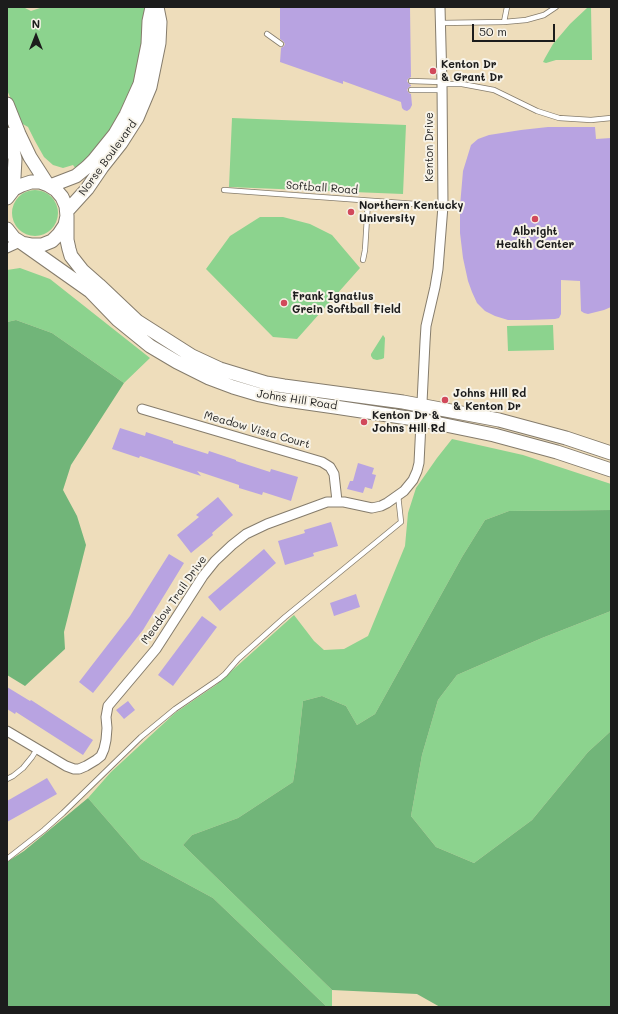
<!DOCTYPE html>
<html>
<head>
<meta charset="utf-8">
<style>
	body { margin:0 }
	#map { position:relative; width:618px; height:1014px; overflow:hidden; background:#edb; font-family:Mali,sans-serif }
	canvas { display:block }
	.frame { position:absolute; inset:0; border:8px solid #1c1c1c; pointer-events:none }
	.north { position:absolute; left:16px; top:16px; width:40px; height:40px; -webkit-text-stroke:3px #f7f3e8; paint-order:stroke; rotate:0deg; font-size:11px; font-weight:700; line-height:16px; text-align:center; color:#1c1c1c }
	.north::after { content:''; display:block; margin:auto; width:14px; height:18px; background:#1c1c1c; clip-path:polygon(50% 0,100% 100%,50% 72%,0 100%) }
	.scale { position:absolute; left:472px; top:24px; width:83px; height:18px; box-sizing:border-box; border:2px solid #1c1c1c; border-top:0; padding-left:5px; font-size:12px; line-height:14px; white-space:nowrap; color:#1c1c1c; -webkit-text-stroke:3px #f7f3e8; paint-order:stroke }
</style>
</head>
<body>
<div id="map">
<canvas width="618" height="1014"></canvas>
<div class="frame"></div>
<div class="north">N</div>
<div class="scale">50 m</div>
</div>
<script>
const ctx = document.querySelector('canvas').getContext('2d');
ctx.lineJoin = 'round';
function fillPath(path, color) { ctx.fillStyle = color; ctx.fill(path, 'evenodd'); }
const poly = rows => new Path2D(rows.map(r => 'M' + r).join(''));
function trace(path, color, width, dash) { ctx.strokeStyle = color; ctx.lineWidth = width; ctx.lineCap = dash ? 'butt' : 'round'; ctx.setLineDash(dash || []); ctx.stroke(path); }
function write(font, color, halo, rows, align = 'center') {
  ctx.font = font + ' Mali,sans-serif'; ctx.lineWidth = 4; ctx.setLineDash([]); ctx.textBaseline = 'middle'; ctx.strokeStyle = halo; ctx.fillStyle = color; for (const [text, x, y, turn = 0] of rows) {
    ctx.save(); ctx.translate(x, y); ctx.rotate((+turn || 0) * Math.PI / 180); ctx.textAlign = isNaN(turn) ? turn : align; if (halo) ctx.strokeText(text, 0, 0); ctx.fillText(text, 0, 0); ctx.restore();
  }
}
const green = poly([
	[7,7,23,7,31,11,43,7,145,7,141,59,130,94,109,136,76,169,73,165,63,168,53,165,44,157,35,141,28,127,21,123,7,90],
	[591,7,592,60,556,60,546,63,543,62,545,58,553,44,570,24,587,8],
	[232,118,406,125,403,194,229,187],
	'12 213a23 23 0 1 1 46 0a23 23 0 1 1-46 0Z',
	[260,217,283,217,310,224,332,235,360,268,297,339,273,337,206,269,230,236],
	[20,268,50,279,150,358,124,383,52,333,16,320,7,322,7,270],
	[553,325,554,350,508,351,507,326],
	[383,335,385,338,384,358,382,359,377,360,373,359,371,356,371,354],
	[452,439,523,455,611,484,611,510,509,511,485,520,462,557,375,714,357,725,346,706,322,696,303,701,296,764,293,782,238,818,192,835,183,845,332,990,332,1007,327,1007,213,898,141,859,88,798,111,772,175,713,216,685,294,615,314,641,324,650,344,649,368,636,405,546,408,513,416,488,437,458],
	[611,611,611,731,588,752,532,820,474,863,436,847,411,816,422,755,438,700,457,675,542,638]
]);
const forest = poly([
	[16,320,52,333,124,383,71,465,63,490,77,516,86,545,64,632,65,649,25,686,7,675,7,322],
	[611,510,611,611,542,638,457,675,438,700,422,755,411,816,436,847,474,863,532,820,588,752,611,731,611,1007,440,1007,417,994,332,990,183,845,192,835,238,818,293,782,296,764,303,701,322,696,346,706,357,725,375,714,462,557,485,520,509,511],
	[88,798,141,859,213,898,327,1007,7,1007,7,862,24,851]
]);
const building = poly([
	[280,7,410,7,411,77,408,79,407,81,409,84,411,85,411,86,409,87,407,90,409,93,411,94,412,105,410,109,407,111,404,110,402,108,401,102,343,81,343,84,280,62,281,48,284,46,285,44,283,41,280,39],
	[548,127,595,127,596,139,611,138,611,307,604,310,588,314,584,313,581,311,580,281,561,280,561,314,559,318,555,319,528,320,508,320,495,316,485,311,477,303,472,292,468,281,463,258,460,233,460,206,463,171,471,145,478,139,489,135,521,130],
	[120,428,145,436,146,432,173,441,173,443,208,454,209,451,236,460,236,461,270,472,271,469,298,477,291,501,263,492,262,495,239,488,239,485,197,471,201,476,140,456,139,458,112,449],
	[358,463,374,468,372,474,376,475,372,489,365,487,363,493,347,489,350,481,353,481],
	[218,497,233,515,212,533,213,535,191,553,177,535,199,517,196,515],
	[331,522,338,546,313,553,314,556,285,565,278,541,305,533,304,530],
	[264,549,276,563,220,611,208,597],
	[169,554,184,563,143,630,93,693,79,682,130,616],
	[356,594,360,607,334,616,330,603],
	[202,616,217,627,173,686,158,675],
	[7,687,30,701,31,700,93,740,83,755,16,712,15,714,7,709],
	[128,701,135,710,124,719,116,710],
	[47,778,57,794,7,822,7,801]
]);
const lane = poly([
	[504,22,507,7],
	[440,23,504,22,526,20,544,15,556,7],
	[267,34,281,44],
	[411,81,441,82],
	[442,84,462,84,494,90,537,111,559,118,591,120,611,118],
	[411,90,442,90],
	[224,190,443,206],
	[363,260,365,250,368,201],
	[7,779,13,776,23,768,32,757,37,749],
	[7,859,44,830,63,813,141,737,175,709,219,679,225,674,238,659,285,617,401,522,398,495]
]);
const street = poly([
	[7,248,20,242],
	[142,409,322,462,330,467,334,474,337,501],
	[7,731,66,766,74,769,79,769,86,766,96,760,101,756,104,749,106,740,107,728,106,717,108,706,156,649,203,576,215,561,232,545,246,534,267,524,327,502,344,502,372,508,381,506,387,503,404,491,413,480,417,471,419,463,425,342,426,326,435,287,438,269,443,206,442,84,440,7]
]);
const secondary = poly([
	[7,104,19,134,30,157,48,185],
	[7,134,12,146,15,159,14,177,8,196],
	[50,186,76,176,87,167,94,160,115,134,126,115,140,84,148,44,149,21,152,7],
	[7,198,14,189,22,185,31,182,40,182,48,185,56,190,62,197,66,206,67,216,65,225,59,234,52,241,42,245,32,245,22,243,14,238,7,229],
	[67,211,87,189,102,167,121,143,137,118,150,87,159,43,160,22,157,7],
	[67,216,67,240,69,249,71,256,82,270,99,285,137,321,192,356,220,369,266,383,284,386,403,402,499,420,566,438,611,453],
	[22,243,90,291,118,320,150,346,177,362,209,378,233,387,260,395,279,399,335,407,421,420,494,435,557,452,611,470]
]);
const markers = [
	[433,71,4,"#d1495b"],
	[351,212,4,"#d1495b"],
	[535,219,4,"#d1495b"],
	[284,303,4,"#d1495b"],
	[445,400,4,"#d1495b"],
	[364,422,4,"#d1495b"]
];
const poiNames = [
	["Kenton Dr",441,65],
	["& Grant Dr",441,78],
	["Northern Kentucky",359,206],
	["University",359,219],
	["Albright",535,232,"center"],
	["Health Center",535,245,"center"],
	["Frank Ignatius",292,297],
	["Grein Softball Field",292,310],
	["Johns Hill Rd",453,394],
	["& Kenton Dr",453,407],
	["Kenton Dr &",372,416],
	["Johns Hill Rd",372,429]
];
const streetNames = [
	["Kenton Drive",430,147,-90],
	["Norse Boulevard",108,158,-54],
	["Softball Road",322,188,4],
	["Johns Hill Road",297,400,9],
	["Meadow Vista Court",257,430,16],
	["Meadow Trail Drive",174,600,-55]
];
fillPath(green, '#8cd38e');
fillPath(forest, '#71b579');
fillPath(building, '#b8a3e1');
trace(lane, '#857c6c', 6);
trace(street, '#857c6c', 11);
trace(secondary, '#857c6c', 15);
trace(lane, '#fff', 4.5);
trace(street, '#fff', 9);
trace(secondary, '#fff', 13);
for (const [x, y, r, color] of markers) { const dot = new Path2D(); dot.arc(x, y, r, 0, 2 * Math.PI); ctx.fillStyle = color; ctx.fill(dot); trace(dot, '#f7f3e8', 1.5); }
write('bold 11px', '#1c1c1c', '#f7f3e8', poiNames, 'left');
write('11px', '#1c1c1c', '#f7f3e8', streetNames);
</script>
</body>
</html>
